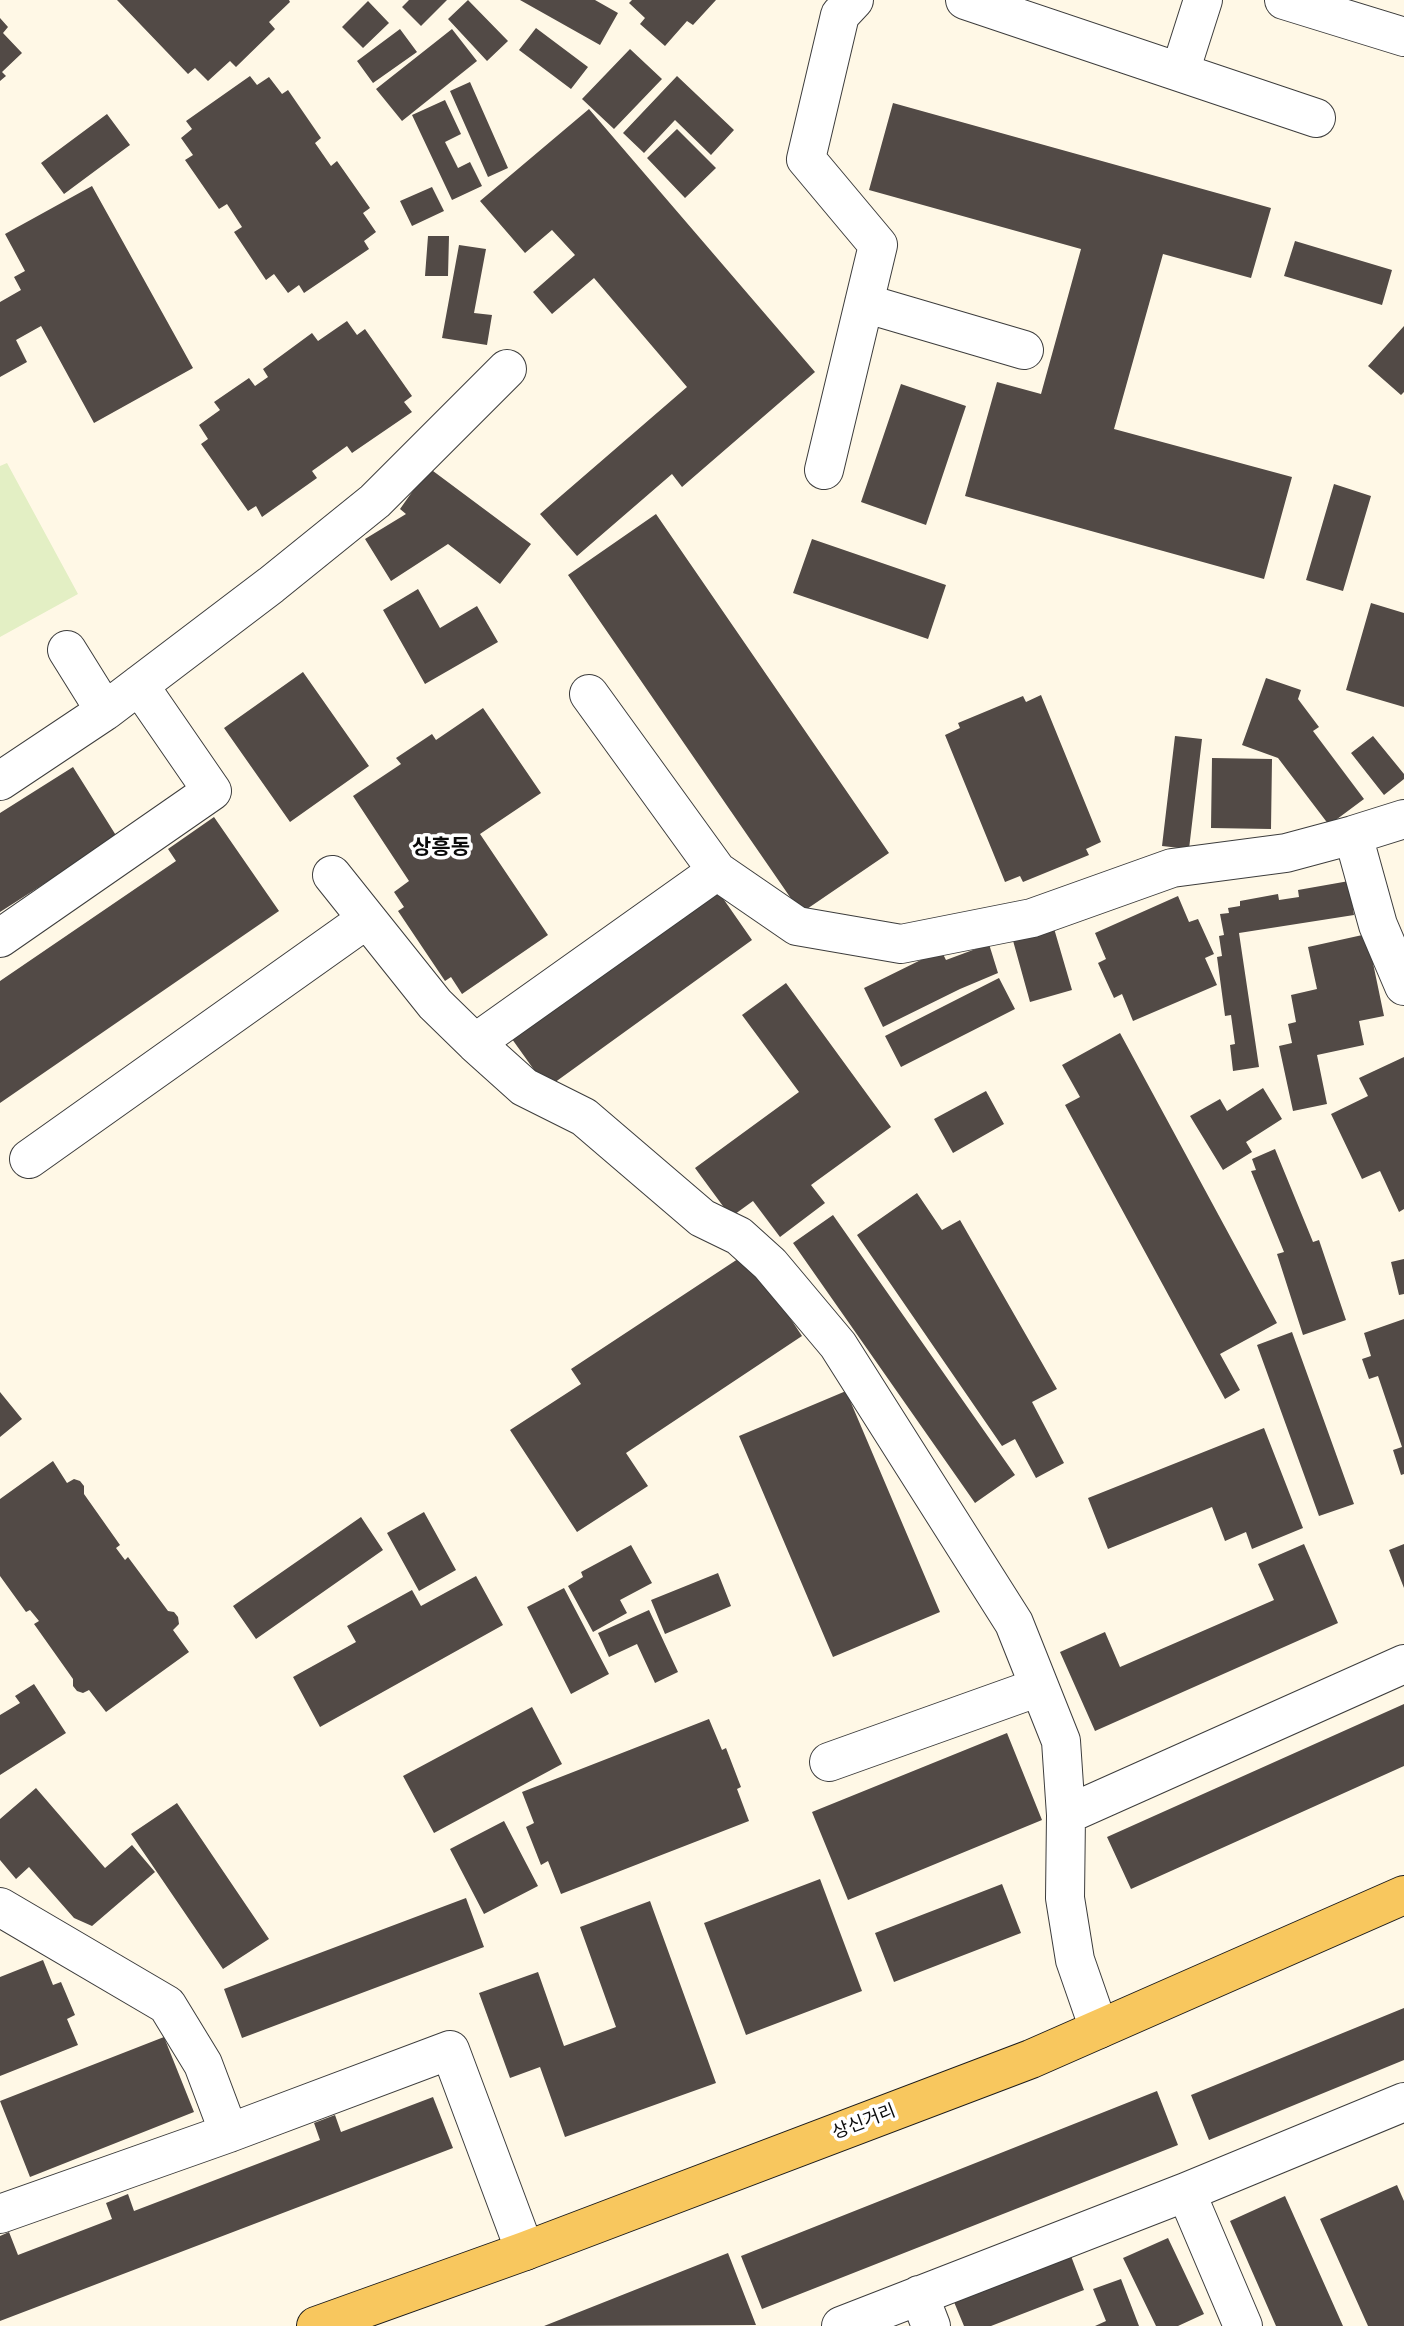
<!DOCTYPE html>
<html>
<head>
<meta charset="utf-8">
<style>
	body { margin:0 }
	canvas { display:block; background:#fff8e6 }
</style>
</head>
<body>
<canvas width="1404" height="2326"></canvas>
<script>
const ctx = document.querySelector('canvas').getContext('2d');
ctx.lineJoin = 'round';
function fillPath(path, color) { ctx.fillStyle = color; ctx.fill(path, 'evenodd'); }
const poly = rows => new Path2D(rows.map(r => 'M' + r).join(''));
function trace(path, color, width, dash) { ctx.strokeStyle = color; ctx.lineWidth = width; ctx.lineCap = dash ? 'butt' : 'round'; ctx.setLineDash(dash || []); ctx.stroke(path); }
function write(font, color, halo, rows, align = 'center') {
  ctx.font = font + ' "IBM Plex Serif","Noto Sans KR",serif'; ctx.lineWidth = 7; ctx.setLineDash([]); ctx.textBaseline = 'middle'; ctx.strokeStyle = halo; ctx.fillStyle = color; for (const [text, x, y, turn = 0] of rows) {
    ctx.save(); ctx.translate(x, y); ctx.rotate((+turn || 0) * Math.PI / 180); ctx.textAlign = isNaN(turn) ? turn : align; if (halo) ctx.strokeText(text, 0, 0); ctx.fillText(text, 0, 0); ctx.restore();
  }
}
const pitch = poly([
	[7,463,78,594,0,637,0,466]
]);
const building = poly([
	[117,0,289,0,290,2,269,22,275,29,236,67,230,61,208,81,195,68,188,74],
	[409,0,447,0,421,26,402,7],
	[468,0,508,41,487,61,448,19],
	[520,0,595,0,618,13,600,45],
	[632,0,716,0,693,25,687,21,665,46,640,24,645,18,629,3],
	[368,1,389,23,363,48,342,27],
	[0,18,8,27,3,33,22,53,2,72,6,76,0,81],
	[536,28,588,67,571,89,519,50],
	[400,29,417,52,373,83,357,61],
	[452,29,477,61,402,121,376,89],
	[630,49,662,79,614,129,582,99],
	[250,76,257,85,269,77,282,94,288,90,321,138,315,143,331,166,337,161,370,208,363,213,376,232,364,241,369,249,304,293,299,285,288,293,274,274,266,280,234,232,242,227,227,204,219,209,185,160,193,155,181,138,192,129,186,121],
	[677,76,734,130,711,155,675,120,644,153,623,133],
	[470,82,508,168,488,177,450,91],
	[445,100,461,134,445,142,458,168,470,162,482,186,452,200,412,115],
	[893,103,1271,208,1251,278,1163,254,1114,429,1292,477,1264,579,965,496,997,382,1041,394,1081,249,869,190],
	[589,109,815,372,682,487,672,474,577,556,540,514,687,387,594,278,552,314,533,292,575,255,552,230,525,253,480,201],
	[107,114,130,145,64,194,41,163],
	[677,129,716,168,685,198,647,158],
	[92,186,193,368,94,423,41,326,16,340,27,362,0,377,0,302,21,290,14,277,25,271,5,234],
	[432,187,444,211,412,226,400,201],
	[428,236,449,236,448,276,425,276],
	[1295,241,1392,270,1382,305,1284,276],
	[459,245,486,249,474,313,492,315,487,345,442,338],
	[347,321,357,335,365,329,412,396,404,402,412,412,352,453,347,446,312,471,317,478,262,517,256,506,248,511,201,444,208,439,199,425,220,410,214,402,249,378,255,386,268,377,263,369,312,333,318,341],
	[1404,326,1404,392,1401,395,1368,366],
	[901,384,966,406,926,525,861,502],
	[429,468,531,544,500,584,448,544,391,581,365,539,406,514,400,509],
	[1334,484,1371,496,1343,591,1306,580],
	[656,514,889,853,801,913,568,575],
	[812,539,946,585,928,639,793,593],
	[418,589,440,628,477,606,498,642,425,684,383,610],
	[1371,603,1404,613,1404,707,1346,690],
	[303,672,369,766,290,822,224,728],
	[1266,678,1301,690,1298,699,1319,727,1313,731,1364,799,1329,825,1278,758,1242,745],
	[1041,695,1101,842,1086,849,1089,855,1023,882,1020,876,1005,882,945,735,960,728,958,723,1023,696,1026,702],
	[483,708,541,793,480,834,548,935,462,994,451,977,445,981,398,911,404,907,394,892,409,881,353,796,401,764,396,758,432,734,436,740],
	[1175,736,1202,739,1189,849,1162,846],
	[1373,736,1404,774,1404,779,1384,795,1351,753],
	[1212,758,1272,759,1271,829,1211,828],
	[73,767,117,837,0,912,0,813],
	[214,817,279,911,0,1103,0,981,176,861,168,849],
	[1349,881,1354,915,1239,933,1259,1067,1233,1071,1230,1045,1235,1044,1231,1015,1225,1016,1217,957,1222,956,1219,936,1224,935,1220,914,1229,913,1228,908,1240,906,1240,901,1278,894,1279,900,1299,897,1298,890],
	[713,884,752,940,547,1088,507,1032],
	[1178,896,1189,922,1198,919,1214,954,1205,958,1217,985,1133,1021,1122,994,1114,998,1098,963,1106,959,1095,933],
	[1053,925,1072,990,1030,1002,1012,937],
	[1367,934,1384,1016,1359,1021,1364,1045,1317,1055,1327,1104,1293,1111,1279,1046,1292,1043,1288,1024,1296,1022,1291,995,1317,989,1308,947],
	[989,944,998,973,960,989,883,1027,864,988,941,950,946,960],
	[999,978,1015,1009,901,1067,885,1036],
	[786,983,891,1127,811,1185,825,1203,780,1237,753,1201,731,1217,695,1168,799,1092,742,1015],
	[1120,1033,1277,1323,1220,1354,1240,1390,1225,1399,1065,1105,1080,1097,1062,1065],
	[1404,1057,1404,1209,1399,1212,1380,1171,1362,1179,1331,1114,1368,1096,1359,1078],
	[1263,1088,1282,1119,1246,1142,1252,1152,1223,1170,1190,1116,1220,1099,1227,1111],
	[986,1091,1004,1124,953,1153,934,1119],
	[1275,1149,1313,1242,1319,1240,1346,1320,1303,1335,1277,1254,1284,1252,1251,1171,1256,1170,1252,1159],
	[917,1193,942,1230,960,1220,1057,1389,1032,1402,1064,1463,1036,1478,1015,1439,1002,1446,857,1235],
	[833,1215,1015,1475,975,1503,793,1243],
	[747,1253,802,1336,626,1453,648,1486,577,1532,510,1430,581,1384,571,1369],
	[1404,1259,1404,1294,1399,1295,1391,1262],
	[1404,1319,1404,1474,1401,1475,1393,1450,1402,1447,1378,1376,1369,1379,1362,1359,1371,1356,1364,1333],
	[1292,1332,1354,1504,1319,1516,1257,1345],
	[846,1391,940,1612,833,1657,739,1436],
	[0,1392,22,1419,0,1437],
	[1264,1428,1303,1528,1252,1549,1246,1532,1225,1541,1212,1507,1108,1549,1088,1498],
	[53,1461,67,1483,74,1479,80,1481,84,1486,84,1494,120,1545,116,1548,125,1560,128,1557,168,1611,174,1612,178,1617,179,1624,173,1630,189,1652,106,1712,89,1690,83,1693,77,1691,73,1686,73,1679,34,1624,39,1621,30,1610,26,1612,0,1576,0,1499],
	[424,1512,456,1570,419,1591,387,1533],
	[361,1517,383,1550,256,1639,233,1606],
	[1304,1544,1338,1623,1095,1731,1060,1652,1105,1632,1120,1667,1274,1600,1258,1564],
	[1404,1544,1404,1588,1389,1550],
	[631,1545,652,1583,620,1600,627,1613,593,1632,568,1586,583,1577,581,1572],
	[718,1573,731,1606,665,1634,651,1600],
	[476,1576,503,1625,320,1727,293,1677,356,1642,347,1626,412,1590,421,1606],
	[564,1588,609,1674,571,1694,527,1607],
	[649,1610,678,1672,655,1683,637,1644,609,1657,598,1633],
	[34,1684,66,1733,0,1775,0,1715,20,1703,15,1696],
	[1404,1704,1404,1766,1131,1889,1107,1837],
	[532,1707,562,1764,434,1833,403,1776],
	[709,1719,722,1750,726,1748,741,1787,737,1789,749,1821,561,1894,548,1861,541,1865,526,1827,534,1823,522,1792],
	[1007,1733,1042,1820,848,1900,812,1812],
	[36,1788,105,1868,132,1845,155,1872,92,1926,74,1918,29,1867,16,1879,0,1860,0,1819],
	[177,1803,269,1939,223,1969,131,1834],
	[504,1821,538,1886,484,1914,450,1849],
	[820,1879,862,1991,746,2035,704,1923],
	[1002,1884,1021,1933,894,1982,875,1933],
	[466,1898,484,1947,242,2038,224,1989],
	[650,1901,716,2083,565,2137,540,2067,510,2078,479,1993,538,1972,564,2046,616,2027,580,1927],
	[43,1960,53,1985,61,1982,75,2015,67,2019,78,2045,0,2076,0,1977],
	[1404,2008,1404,2060,1209,2140,1191,2095],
	[164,2037,194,2112,30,2177,0,2101],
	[1157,2091,1178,2145,762,2309,741,2256],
	[433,2097,453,2148,0,2321,0,2236,9,2232,18,2255,112,2219,106,2203,128,2194,134,2211,320,2140,314,2123,335,2115,341,2132],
	[1397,2185,1404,2201,1404,2326,1368,2326,1320,2219],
	[1285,2196,1343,2326,1276,2326,1230,2221],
	[1168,2238,1204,2314,1178,2326,1156,2326,1123,2258],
	[728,2253,756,2325,544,2326],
	[1071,2256,1084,2290,991,2326,964,2326,954,2302],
	[1121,2279,1139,2326,1095,2326,1106,2321,1093,2289]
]);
const minor = poly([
	[965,0,1316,118],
	[1284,0,1404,37],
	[1180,72,1203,0],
	[864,303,1024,350],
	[824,470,878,245,806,159,840,15,854,0],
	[67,650,105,711],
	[589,694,717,871,797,926,901,944,1032,918,1172,868,1286,853,1353,835,1404,819],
	[0,781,105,711,271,585,375,501,507,369],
	[1353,835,1378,925,1404,986],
	[332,875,435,1004,475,1043,524,1087,584,1117,702,1218,739,1236,770,1264,838,1345,1014,1623,1061,1741,1066,1815,1065,1898,1075,1960,1099,2029],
	[0,938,212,791,139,685],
	[475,1043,717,871],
	[29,1159,367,919],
	[829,1762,1039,1687],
	[1066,1815,1404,1664],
	[0,1907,167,2005,203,2064,229,2133],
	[1186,2192,1243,2326],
	[0,2214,229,2133,450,2050,525,2251],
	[919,2295,931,2326],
	[841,2326,1186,2192,1404,2102]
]);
const major = poly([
	[316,2326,525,2251,1031,2059,1404,1895]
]);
const streetNames = [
	["상신거리",864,2122,-21]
];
const quarterNames = [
	["상흥동",441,848]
];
fillPath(pitch, '#e3efc4');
fillPath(building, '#524a46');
trace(minor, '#3d3d3d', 40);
trace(major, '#1b1b1b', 40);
trace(minor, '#fff', 38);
trace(major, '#f8c75e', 38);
write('18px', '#0a0a0a', '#fff', streetNames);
write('bold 21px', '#0a0a0a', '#fff', quarterNames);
</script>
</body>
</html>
